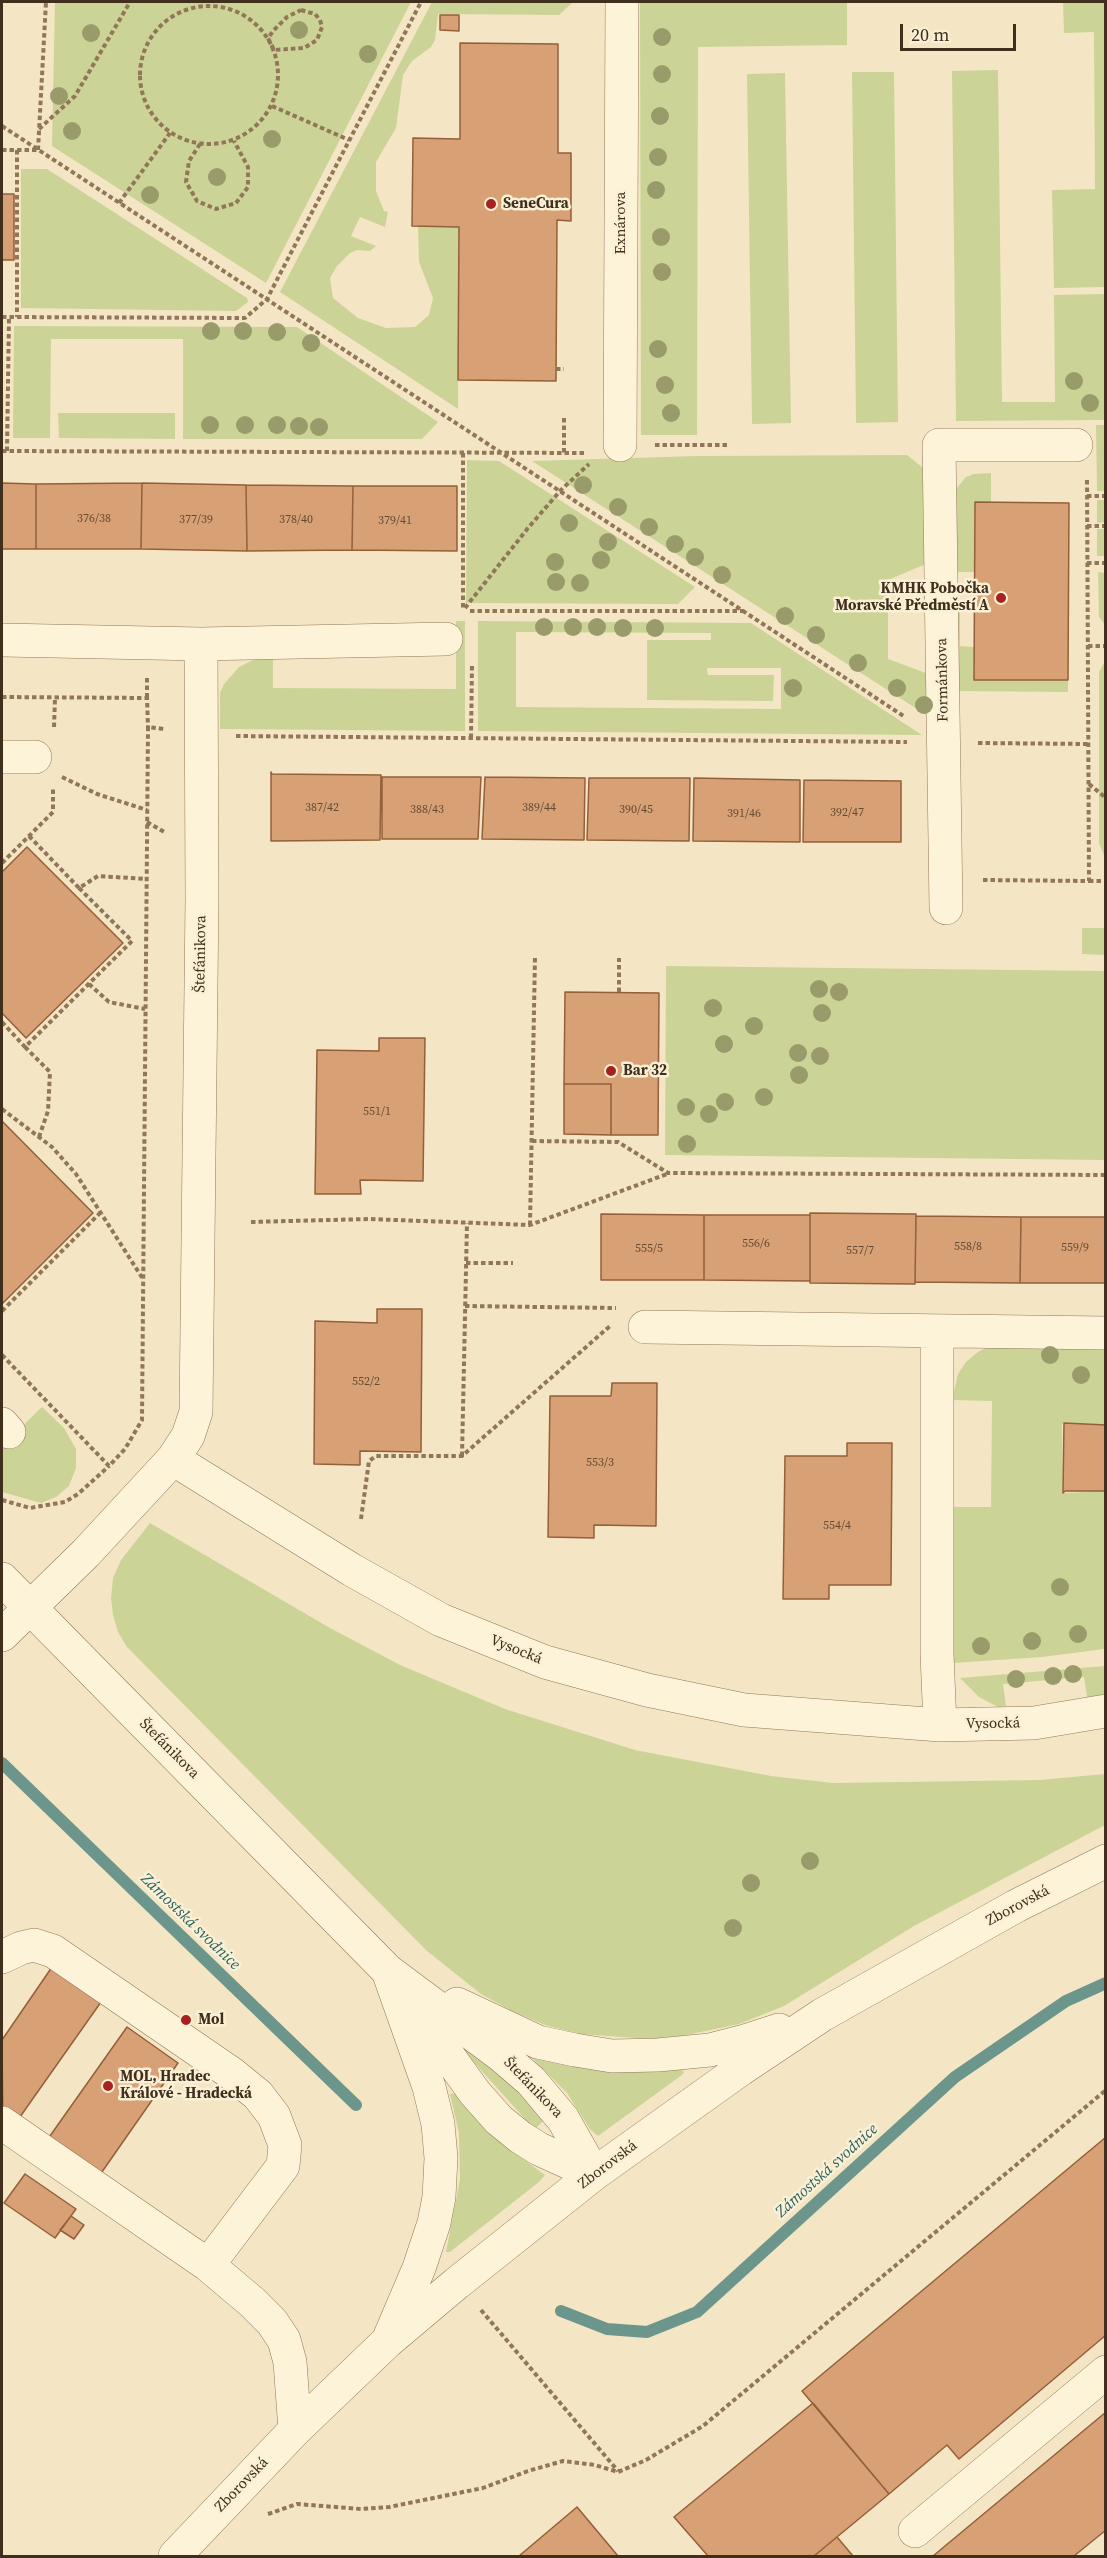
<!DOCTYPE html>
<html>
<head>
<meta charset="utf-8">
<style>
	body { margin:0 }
	#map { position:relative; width:1107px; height:2558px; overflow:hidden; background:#f4e6c4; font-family:"Source Serif 4",serif }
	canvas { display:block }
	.frame { position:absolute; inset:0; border:3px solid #402f1d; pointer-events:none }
	.scale { position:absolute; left:900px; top:24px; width:116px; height:27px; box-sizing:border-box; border:3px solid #402f1d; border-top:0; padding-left:8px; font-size:18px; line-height:21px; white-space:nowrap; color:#402f1d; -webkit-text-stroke:4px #faf0d5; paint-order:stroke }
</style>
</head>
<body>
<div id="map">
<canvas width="1107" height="2558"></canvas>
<div class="frame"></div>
<div class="scale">20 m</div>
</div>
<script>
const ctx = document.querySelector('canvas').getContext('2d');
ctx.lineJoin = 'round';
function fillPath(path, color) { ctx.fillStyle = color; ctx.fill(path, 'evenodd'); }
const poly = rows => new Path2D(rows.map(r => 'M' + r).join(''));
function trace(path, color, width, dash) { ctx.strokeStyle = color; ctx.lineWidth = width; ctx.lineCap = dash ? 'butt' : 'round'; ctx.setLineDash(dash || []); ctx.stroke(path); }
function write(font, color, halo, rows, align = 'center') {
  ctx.font = font + ' "Source Serif 4",serif'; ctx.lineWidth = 5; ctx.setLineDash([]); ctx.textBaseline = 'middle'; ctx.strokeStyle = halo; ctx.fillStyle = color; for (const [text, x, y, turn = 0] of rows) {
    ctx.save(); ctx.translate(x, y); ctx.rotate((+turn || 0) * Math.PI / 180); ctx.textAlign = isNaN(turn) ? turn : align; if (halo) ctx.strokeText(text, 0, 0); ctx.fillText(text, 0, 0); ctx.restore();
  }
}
const green = poly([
	[55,2,411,2,266,283,52,146],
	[432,2,573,2,559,15,438,14,435,40,431,47,412,61,403,75,396,128,376,162,376,191,384,211,388,212,385,227,360,217,351,236,376,246,370,251,357,250,350,253,337,266,330,278,333,298,358,318,386,328,415,327,429,315,433,298,419,262,418,227,459,227,458,409,280,292],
	[640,2,847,2,847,45,698,47,697,435,641,435],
	[881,2,1105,2,1105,287,1054,288,1052,190,1095,189,1094,32,1064,33,1063,2],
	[998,70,1002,402,1055,402,1054,295,1105,294,1105,420,956,421,952,71],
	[852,72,894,72,898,422,856,423],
	[785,73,791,423,752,424,747,74],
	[21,169,47,169,247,298,248,302,236,311,21,308],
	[14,326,297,327,438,422,422,439,183,439,183,339,51,339,50,438,13,438],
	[58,413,175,413,175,439,59,438],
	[1096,425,1105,425,1105,491,1097,491],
	[907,455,933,476,933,561,888,580,888,659,934,676,934,720,532,461,697,456],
	[467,460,499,461,695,587,678,604,466,603],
	[991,473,991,503,975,503,974,572,953,572,955,490,966,477,974,474],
	[1097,500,1105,500,1105,522,1097,523],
	[1097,529,1105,529,1105,556,1097,556],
	[1098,572,1105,573,1105,625,1099,617],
	[954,603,960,603,960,646,974,647,974,680,1068,680,1068,692,954,691],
	[456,621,465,621,465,731,220,729,220,693,224,684,239,667,261,656,273,654,273,688,456,689],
	[478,621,751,623,922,735,478,731],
	[516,632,711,633,711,640,647,640,647,700,773,701,774,675,708,675,707,668,781,668,781,709,516,707],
	[1105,661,1105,858,1099,843,1099,672],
	[1082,928,1105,928,1105,955,1082,954],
	[666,966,1105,971,1105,1160,665,1155],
	[1105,1342,1105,1425,1062,1424,1063,1493,1105,1491,1104,1649,1042,1657,953,1663,950,1507,991,1507,992,1401,952,1400,958,1374,966,1362,978,1352,993,1344],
	[42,1407,64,1428,76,1449,76,1468,69,1486,56,1497,41,1503,2,1492,2,1446],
	[150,1523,330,1628,400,1665,505,1709,635,1750,771,1776,833,1783,1040,1780,1105,1774,1105,1825,914,1926,784,2006,739,2024,682,2036,649,2039,581,2034,545,2025,512,2011,481,1994,427,1951,127,1647,118,1632,113,1615,111,1598,113,1578,121,1560],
	[1105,1666,1105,1695,1087,1697,1084,1677,1003,1684,1006,1706,998,1707,979,1697,960,1678],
	[436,2020,529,2100,545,2119,536,2128,525,2119],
	[529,2055,681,2069,684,2072,682,2075,598,2136,590,2129,567,2093],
	[457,2093,489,2131,506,2147,545,2175,539,2182,450,2252,446,2252,460,2179,459,2133,450,2094]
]);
const stream = poly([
	[2,1763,356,2105],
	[561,2311,607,2329,647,2332,697,2312,955,2077,1066,2001,1106,1983]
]);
const building = poly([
	[440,15,459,15,459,31,440,30,440,15],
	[460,43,558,44,558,153,571,153,571,221,557,220,556,381,458,380,459,227,412,226,413,138,460,139,460,43],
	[2,194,14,194,14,260,2,260,2,194],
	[2,483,36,484,36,549,2,549,2,483],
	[142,483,141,549,36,549,36,484,142,483],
	[142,483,246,485,247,551,141,549,142,483],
	[246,485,353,486,352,550,247,551,246,485],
	[353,486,457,486,457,551,352,550,353,486],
	[975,502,1069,503,1068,680,974,680,975,502],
	[271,772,272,774,381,775,380,840,271,841,271,772],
	[382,777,481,777,478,839,382,839,382,777],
	[485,777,585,778,584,840,482,839,485,777],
	[589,778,690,778,689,841,587,840,589,778],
	[694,778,800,780,800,842,693,841,694,778],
	[804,780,901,781,901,842,803,842,804,780],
	[27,847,123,943,26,1038,2,1013,2,872,27,847],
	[565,992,659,993,658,1135,611,1135,611,1084,564,1084,565,992],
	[379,1038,425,1038,423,1181,360,1180,361,1194,315,1194,317,1050,379,1051,379,1038],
	[564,1084,611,1084,611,1135,564,1134,564,1084],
	[2,1121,93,1213,2,1304,2,1121],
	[810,1213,916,1214,915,1284,810,1283,810,1213],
	[601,1214,704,1215,704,1280,601,1280,601,1214],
	[704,1215,810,1215,810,1281,704,1280,704,1215],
	[916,1216,1021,1217,1020,1283,915,1282,916,1216],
	[1021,1217,1106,1217,1106,1283,1020,1283,1021,1217],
	[377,1309,422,1309,421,1452,360,1451,360,1465,314,1464,315,1321,377,1323,377,1309],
	[612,1383,657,1383,656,1526,594,1525,594,1538,548,1537,550,1396,611,1396,612,1383],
	[1064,1423,1106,1425,1106,1491,1065,1491,1063,1493,1064,1423],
	[847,1443,892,1443,891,1585,829,1585,829,1599,783,1599,785,1456,847,1456,847,1443],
	[52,1967,101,2002,3,2141,2,2040,52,1967],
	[127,2027,178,2063,97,2179,45,2143,127,2027],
	[1106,2137,1106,2335,959,2459,947,2445,889,2494,802,2391,1106,2137],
	[25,2174,76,2209,55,2238,4,2203,25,2174],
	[71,2216,84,2225,74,2239,60,2230,71,2216],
	[813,2403,889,2494,814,2556,708,2556,674,2517,813,2403],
	[1106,2412,1106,2530,1074,2556,933,2556,1106,2412],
	[577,2507,618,2556,519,2556,577,2507],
	[837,2537,853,2556,814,2556,837,2537]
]);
const path = poly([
	'140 75a69 69 0 1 1 138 0a69 69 0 1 1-138 0Z',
	[301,10,315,14,320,20,322,27,317,40,304,48,274,50,268,38,274,30,287,17,301,10],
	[272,106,349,140],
	[2,126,905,717],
	[39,129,75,96,130,2],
	[200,144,189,161,186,182,197,201,216,209,236,203,248,187,248,167,234,141],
	[2,150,37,150],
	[17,150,17,317],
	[38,150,46,2],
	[119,203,170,133],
	[2,317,245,318,267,299,421,2],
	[556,369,564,369],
	[564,418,564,453],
	[655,445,730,445],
	[2,451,586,453],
	[7,451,9,317],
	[463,453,463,608],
	[1087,496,1106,496],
	[1087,526,1106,526],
	[1087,563,1106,563],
	[465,608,528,528,561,490,589,464],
	[470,611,745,611],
	[1088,646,1106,646],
	[147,678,147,698],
	[2,697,147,698,148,727],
	[54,727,55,698],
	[236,736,907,742],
	[471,738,472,664],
	[978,743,1088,744],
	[62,777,97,794,147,810],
	[1089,784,1106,798],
	[147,822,166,833],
	[29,836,79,888,98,876,146,879],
	[2,863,53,812,53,789],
	[983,880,1089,881,1087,478],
	[1089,881,1106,881],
	[89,984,109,1002,145,1009],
	[619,992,619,958],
	[2,1022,25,1047,132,941,79,888],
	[25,1047,50,1072,48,1111,39,1137],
	[2,1109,52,1147,76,1174,143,1279],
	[532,1141,618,1142,668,1173,1106,1175],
	[251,1222,369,1219,530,1225,667,1174],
	[530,1225,535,956],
	[466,1263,513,1263],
	[465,1306,616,1308],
	[2,1311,101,1212],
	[2,1355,109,1466,125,1449,142,1420,148,727,164,729],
	[462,1456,467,1223],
	[2,1500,30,1508,65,1502,78,1494,109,1466],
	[361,1519,369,1461,376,1456,462,1456,610,1326],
	[481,2310,618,2471],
	[268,2514,297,2504,361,2509,389,2507,483,2488,528,2471,563,2461,595,2465,618,2472,646,2460,703,2426,1106,2090]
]);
const minor = poly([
	[620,445,622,2],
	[2,640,201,644,202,900,196,1412,188,1436,173,1459],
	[201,644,446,639],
	[2,757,35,757],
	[946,908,939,445,1076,445],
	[645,1327,1106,1333],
	[937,1331,937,1654,940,1725],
	[2,1424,9,1432],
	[2,1579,388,1971,502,2056,531,2081,563,2119,594,2174],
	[2,1635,86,1553,173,1459,352,1570,441,1620,545,1662,647,1690,744,1710,940,1725,1034,1723,1106,1711],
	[2,1957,21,1948,34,1945,53,1951,231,2073,258,2095,274,2116,285,2145,283,2166,208,2265],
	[388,1971,429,2087,438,2124,441,2158,439,2197,434,2223,419,2268,390,2336],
	[411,2004,475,2093,499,2120,520,2137,539,2149,594,2174],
	[457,2004,538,2042,575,2050,612,2056,658,2055,710,2050,745,2041,779,2030],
	[2,2123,208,2265,252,2302,272,2322,284,2340,290,2362,295,2430],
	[915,2531,1106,2372],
	[175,2556,295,2430,387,2342,457,2283,594,2174,741,2069,822,2015,1016,1906,1106,1861]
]);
const trees = [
	[299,30],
	[91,33],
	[662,37],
	[368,54],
	[662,74],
	[59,96],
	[660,116],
	[72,131],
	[272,139],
	[658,157],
	[217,177],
	[656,190],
	[150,195],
	[661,237],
	[662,272],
	[211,331],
	[243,331],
	[277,332],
	[311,343],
	[658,349],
	[1074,381],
	[665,385],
	[1090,403],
	[671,413],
	[210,425],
	[245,425],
	[277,425],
	[299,426],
	[319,427],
	[583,485],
	[618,507],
	[569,523],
	[649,527],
	[608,542],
	[675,544],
	[695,557],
	[601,560],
	[555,562],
	[722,575],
	[556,582],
	[580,583],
	[785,616],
	[544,627],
	[573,627],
	[597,627],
	[623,628],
	[655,628],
	[816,635],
	[858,663],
	[793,688],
	[897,688],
	[924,705],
	[819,989],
	[839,992],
	[713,1008],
	[822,1013],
	[754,1026],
	[724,1044],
	[798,1053],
	[820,1056],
	[799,1075],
	[764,1097],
	[725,1102],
	[686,1107],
	[709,1114],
	[687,1144],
	[1050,1355],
	[1081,1375],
	[1060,1587],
	[1078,1634],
	[1032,1641],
	[981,1646],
	[1073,1674],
	[1053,1676],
	[1016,1679],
	[810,1861],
	[751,1883],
	[733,1928]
];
const markers = [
	[491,204,6,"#a9211f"],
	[1001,598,6,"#a9211f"],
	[611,1071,6,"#a9211f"],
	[186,2020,6,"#a9211f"],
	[108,2086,6,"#a9211f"]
];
const numberNames = [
	["376/38",94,519],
	["377/39",196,520],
	["378/40",296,520],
	["379/41",395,521],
	["387/42",322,808],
	["389/44",539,808],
	["388/43",427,810],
	["390/45",636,810],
	["392/47",847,813],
	["391/46",744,814],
	["551/1",377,1112],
	["556/6",756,1244],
	["558/8",968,1247],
	["559/9",1075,1248],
	["555/5",649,1249],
	["557/7",860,1251],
	["552/2",366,1382],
	["553/3",600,1463],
	["554/4",837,1526]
];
const poiNames = [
	["SeneCura",503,204],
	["KMHK Pobočka",989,589,"right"],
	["Moravské Předměstí A",989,606,"right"],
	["Bar 32",623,1071],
	["Mol",198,2020],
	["MOL, Hradec",120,2077],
	["Králové - Hradecká",120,2094]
];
const streetNames = [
	["Exnárova",621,223,-90],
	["Formánkova",943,680,-91],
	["Štefánikova",201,954,-89],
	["Vysocká",516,1650,22],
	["Vysocká",993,1724,-1],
	["Štefánikova",169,1749,45],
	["Zborovská",1018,1906,-28],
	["Štefánikova",533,2088,46],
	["Zborovská",608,2165,-37],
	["Zborovská",242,2485,-46]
];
const waterNames = [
	["Zámostská svodnice",190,1922,44],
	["Zámostská svodnice",827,2171,-42]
];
fillPath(green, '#cbd496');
trace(stream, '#6c968c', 12);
fillPath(building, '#d7a075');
trace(building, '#945f3a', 1.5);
trace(minor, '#917757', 34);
trace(path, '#917757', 4, [4.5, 3]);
trace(minor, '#fdf3d9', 33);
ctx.fillStyle = '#999c6a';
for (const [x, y] of trees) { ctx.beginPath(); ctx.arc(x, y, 9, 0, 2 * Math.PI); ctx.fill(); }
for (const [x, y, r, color] of markers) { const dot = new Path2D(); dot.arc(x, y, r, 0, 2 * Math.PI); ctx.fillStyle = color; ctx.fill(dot); trace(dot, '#faf0d5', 2); }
write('12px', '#664b33', null, numberNames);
write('bold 15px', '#402f1d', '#faf0d5', poiNames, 'left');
write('15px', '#402f1d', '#faf0d5', streetNames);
write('italic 16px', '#2b615f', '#faf0d5', waterNames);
</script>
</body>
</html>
